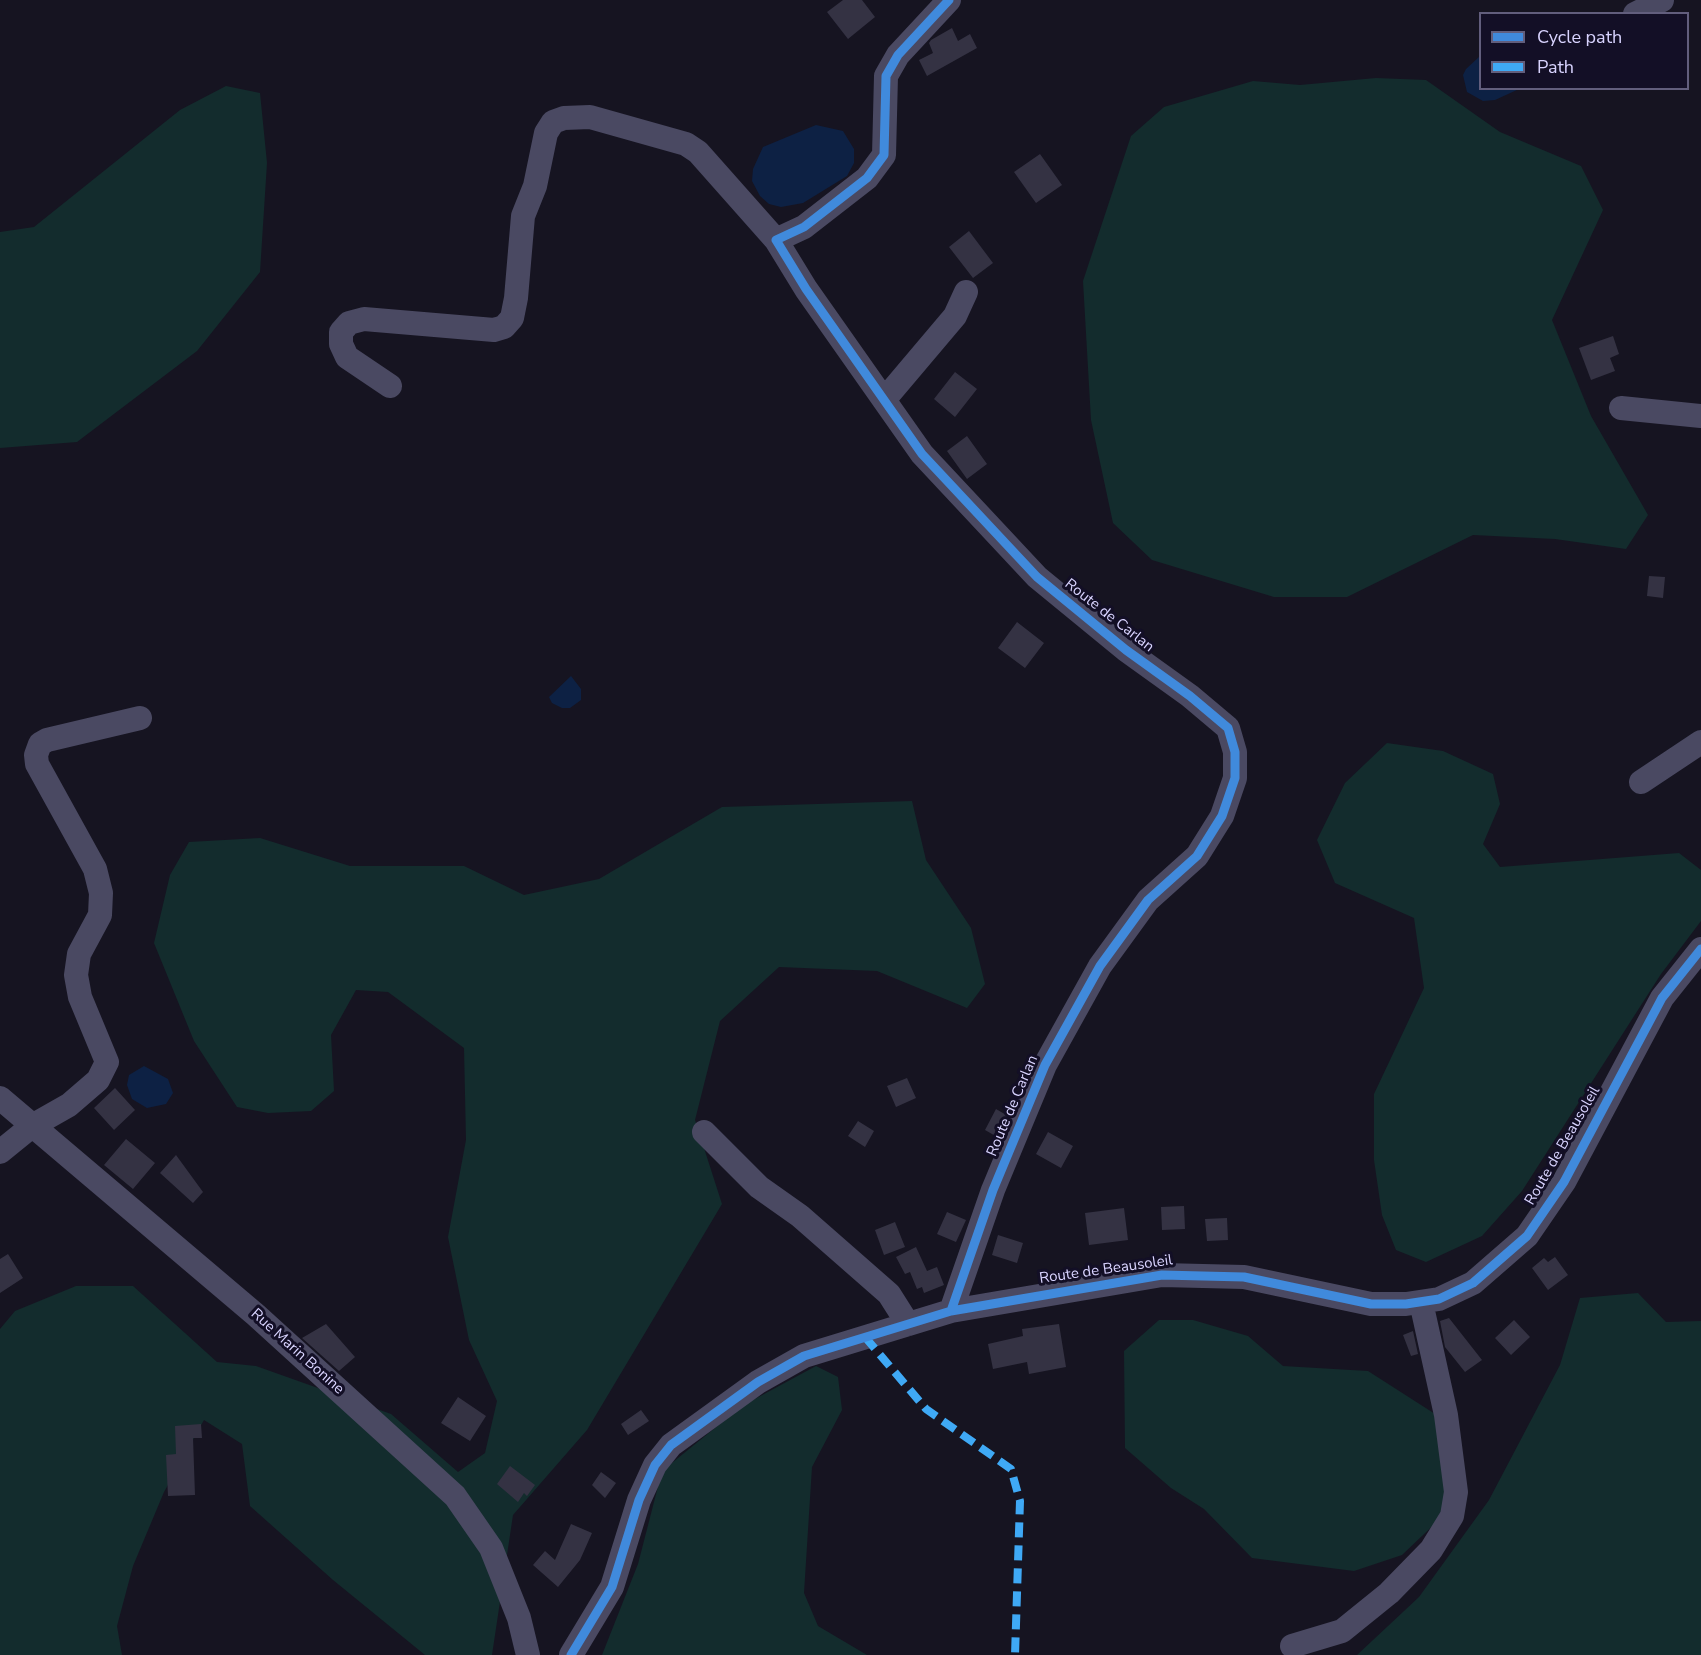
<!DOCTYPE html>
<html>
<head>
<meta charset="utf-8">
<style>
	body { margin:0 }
	#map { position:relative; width:1701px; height:1655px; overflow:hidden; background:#161421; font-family:"Nunito Sans",sans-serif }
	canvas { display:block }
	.legend { position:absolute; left:1479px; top:12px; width:210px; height:78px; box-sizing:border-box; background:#130f26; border:2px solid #625e7d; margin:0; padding:8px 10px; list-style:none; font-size:18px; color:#d9d4ff }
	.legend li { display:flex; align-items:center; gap:12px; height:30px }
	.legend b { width:30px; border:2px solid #625e7d }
</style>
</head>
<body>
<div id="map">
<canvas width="1701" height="1655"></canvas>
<ul class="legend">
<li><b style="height:8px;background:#408adc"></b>Cycle path</li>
<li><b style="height:8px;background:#3fa9f5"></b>Path</li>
</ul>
</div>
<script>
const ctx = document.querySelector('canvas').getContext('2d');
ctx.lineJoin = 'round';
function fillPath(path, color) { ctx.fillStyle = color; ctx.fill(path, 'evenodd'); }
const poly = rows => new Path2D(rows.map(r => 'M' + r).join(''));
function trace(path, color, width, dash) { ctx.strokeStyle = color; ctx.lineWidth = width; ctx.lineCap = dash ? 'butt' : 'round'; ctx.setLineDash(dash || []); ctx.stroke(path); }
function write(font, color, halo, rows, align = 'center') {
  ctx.font = font + ' "Nunito Sans",sans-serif'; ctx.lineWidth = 6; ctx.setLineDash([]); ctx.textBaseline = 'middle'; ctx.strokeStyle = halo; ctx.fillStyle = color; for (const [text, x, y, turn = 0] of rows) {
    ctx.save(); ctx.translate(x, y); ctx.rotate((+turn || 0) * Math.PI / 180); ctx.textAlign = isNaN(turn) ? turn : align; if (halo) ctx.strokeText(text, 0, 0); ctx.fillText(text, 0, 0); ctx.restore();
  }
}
const green = poly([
	[1376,78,1426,80,1500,132,1581,166,1603,210,1552,320,1591,416,1648,515,1626,549,1555,539,1473,535,1347,597,1274,597,1152,560,1113,523,1091,420,1083,281,1131,136,1164,107,1253,81,1300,85],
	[226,86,260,93,267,163,260,272,197,351,77,442,0,448,0,232,34,227,180,110],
	[1387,743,1443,751,1493,774,1500,804,1483,844,1500,867,1679,853,1701,870,1701,921,1661,974,1522,1191,1482,1236,1426,1262,1396,1250,1382,1215,1374,1160,1374,1094,1424,988,1414,918,1335,883,1317,840,1345,783],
	[912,801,926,860,971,928,985,984,967,1008,877,971,779,967,720,1021,695,1120,722,1204,587,1430,513,1515,492,1655,425,1655,333,1580,250,1506,242,1444,204,1420,164,1492,133,1566,117,1626,122,1655,0,1655,0,1329,15,1311,76,1286,133,1286,217,1362,256,1366,391,1414,458,1472,485,1453,497,1401,469,1340,448,1237,466,1140,464,1048,388,992,356,990,331,1035,334,1091,311,1111,268,1113,237,1107,194,1041,154,943,170,875,189,842,260,838,350,866,464,866,524,895,599,879,722,807],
	[1638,1293,1666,1322,1701,1321,1701,1655,1357,1655,1419,1597,1489,1500,1560,1365,1580,1298],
	[1159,1320,1193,1320,1248,1336,1283,1366,1368,1371,1446,1421,1460,1459,1443,1516,1402,1555,1354,1571,1252,1558,1204,1509,1171,1488,1125,1448,1124,1351],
	[816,1366,838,1377,842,1410,812,1467,804,1593,818,1626,867,1655,602,1655,638,1564,662,1471,742,1406]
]);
const water = poly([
	[1480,56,1480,88,1519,89,1495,100,1483,101,1467,92,1463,75,1466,69],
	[816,125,843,131,854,149,854,163,847,176,803,203,781,207,769,204,760,196,752,181,753,169,763,147],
	[571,676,581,689,581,700,570,708,562,708,552,703,549,697],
	[144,1066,168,1079,173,1093,166,1104,147,1108,132,1099,127,1085,129,1075]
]);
const building = poly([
	[843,0,862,0,875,17,848,39,827,12],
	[952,28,958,41,970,34,977,48,927,76,919,60,933,53,929,43,931,40],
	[1040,154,1062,185,1036,203,1014,172],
	[969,231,993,263,973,278,949,247],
	[1613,336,1619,354,1610,358,1615,371,1591,380,1579,348],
	[955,372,977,389,955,417,934,399],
	[967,436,987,464,967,479,947,451],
	[1649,576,1665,577,1663,598,1647,596],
	[1017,622,1044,643,1025,668,998,648],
	[907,1078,916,1098,896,1107,887,1086],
	[115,1088,135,1110,114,1130,94,1108],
	[996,1109,1008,1116,999,1138,985,1130],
	[858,1121,874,1131,865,1147,848,1136],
	[1048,1132,1073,1146,1061,1168,1036,1154],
	[126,1139,155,1163,133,1189,104,1165],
	[176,1155,203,1192,193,1203,160,1173],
	[1184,1206,1185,1229,1162,1230,1161,1207],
	[1124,1208,1128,1240,1089,1245,1085,1213],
	[947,1212,966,1220,956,1242,937,1234],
	[1227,1218,1228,1240,1207,1241,1205,1219],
	[895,1222,905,1247,884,1255,875,1230],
	[998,1235,1023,1243,1017,1263,992,1255],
	[916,1247,927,1271,937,1267,944,1285,924,1293,922,1287,917,1289,910,1272,905,1274,896,1257],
	[8,1254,23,1278,0,1293,0,1259],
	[1555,1257,1568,1275,1548,1290,1532,1268,1544,1258,1548,1262],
	[1449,1318,1482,1360,1465,1372,1445,1347,1440,1321],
	[1514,1320,1530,1337,1511,1355,1495,1338],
	[326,1324,355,1357,339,1371,302,1338],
	[1059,1324,1066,1367,1029,1374,1027,1362,993,1369,988,1344,1023,1336,1022,1329],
	[1413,1331,1418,1354,1411,1356,1403,1335],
	[458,1397,486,1416,470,1441,441,1423],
	[641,1410,649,1421,628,1435,621,1424],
	[201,1424,202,1438,193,1438,195,1495,168,1496,166,1455,176,1454,175,1426],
	[510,1466,535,1485,527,1496,524,1493,518,1502,497,1484],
	[601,1472,616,1483,605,1498,592,1485],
	[571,1524,592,1533,580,1560,558,1587,533,1565,545,1551,555,1560]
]);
const minor = poly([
	[949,0,898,55,886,76,884,155,867,178,804,227,776,240,806,289,922,454,1037,577,1126,650,1190,696,1228,728,1235,752,1235,778,1222,816,1197,856,1148,900,1100,966,1045,1065,993,1190,951,1311],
	[1635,14,1662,0],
	[390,386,347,357,341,344,341,332,349,323,364,319,494,330,504,327,512,318,516,298,523,216,535,186,546,133,553,122,564,118,590,117,686,144,698,152,776,240],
	[884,400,955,316,966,292],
	[1621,408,1701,416],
	[1641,782,1701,742],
	[0,1098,256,1315,455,1496,491,1548,519,1618,528,1655],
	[704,1132,759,1187,800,1216,889,1294,908,1324],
	[0,1152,32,1126,69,1105,98,1080,107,1062,80,997,76,975,79,954,100,915,101,893,95,869,37,764,36,755,40,744,47,740,140,718],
	[1292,1646,1342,1631,1389,1593,1431,1550,1452,1516,1456,1492,1446,1415,1421,1302],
	[571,1655,612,1587,639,1500,655,1465,671,1445,758,1382,804,1356,951,1311,1162,1275,1244,1277,1371,1304,1406,1304,1439,1299,1473,1283,1527,1236,1564,1182,1662,998,1701,949]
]);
const quiet = poly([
	[865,1337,926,1409,1011,1469,1020,1501,1015,1655]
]);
const cycleway = poly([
	[949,0,898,55,886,76,884,155,867,178,804,227,776,240,806,289,922,454,1037,577,1126,650,1190,696,1228,728,1235,752,1235,778,1222,816,1197,856,1148,900,1100,966,1045,1065,993,1190,951,1311],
	[571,1655,612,1587,639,1500,655,1465,671,1445,758,1382,804,1356,951,1311,1162,1275,1244,1277,1371,1304,1406,1304,1439,1299,1473,1283,1527,1236,1564,1182,1662,998,1701,949]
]);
const streetNames = [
	["Route de Carlan",1109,616,38],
	["Route de Carlan",1013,1106,-67],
	["Route de Beausoleil",1563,1146,-60],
	["Route de Beausoleil",1106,1270,-8],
	["Rue Marin Bonine",297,1352,42]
];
fillPath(green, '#132c2d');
fillPath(water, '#0d2144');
fillPath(building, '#343243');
trace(minor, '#4a4962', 24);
trace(quiet, '#3fa9f5', 8, [15, 8]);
trace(cycleway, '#408adc', 9);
write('15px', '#d9d4ff', '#130f26', streetNames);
</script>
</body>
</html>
